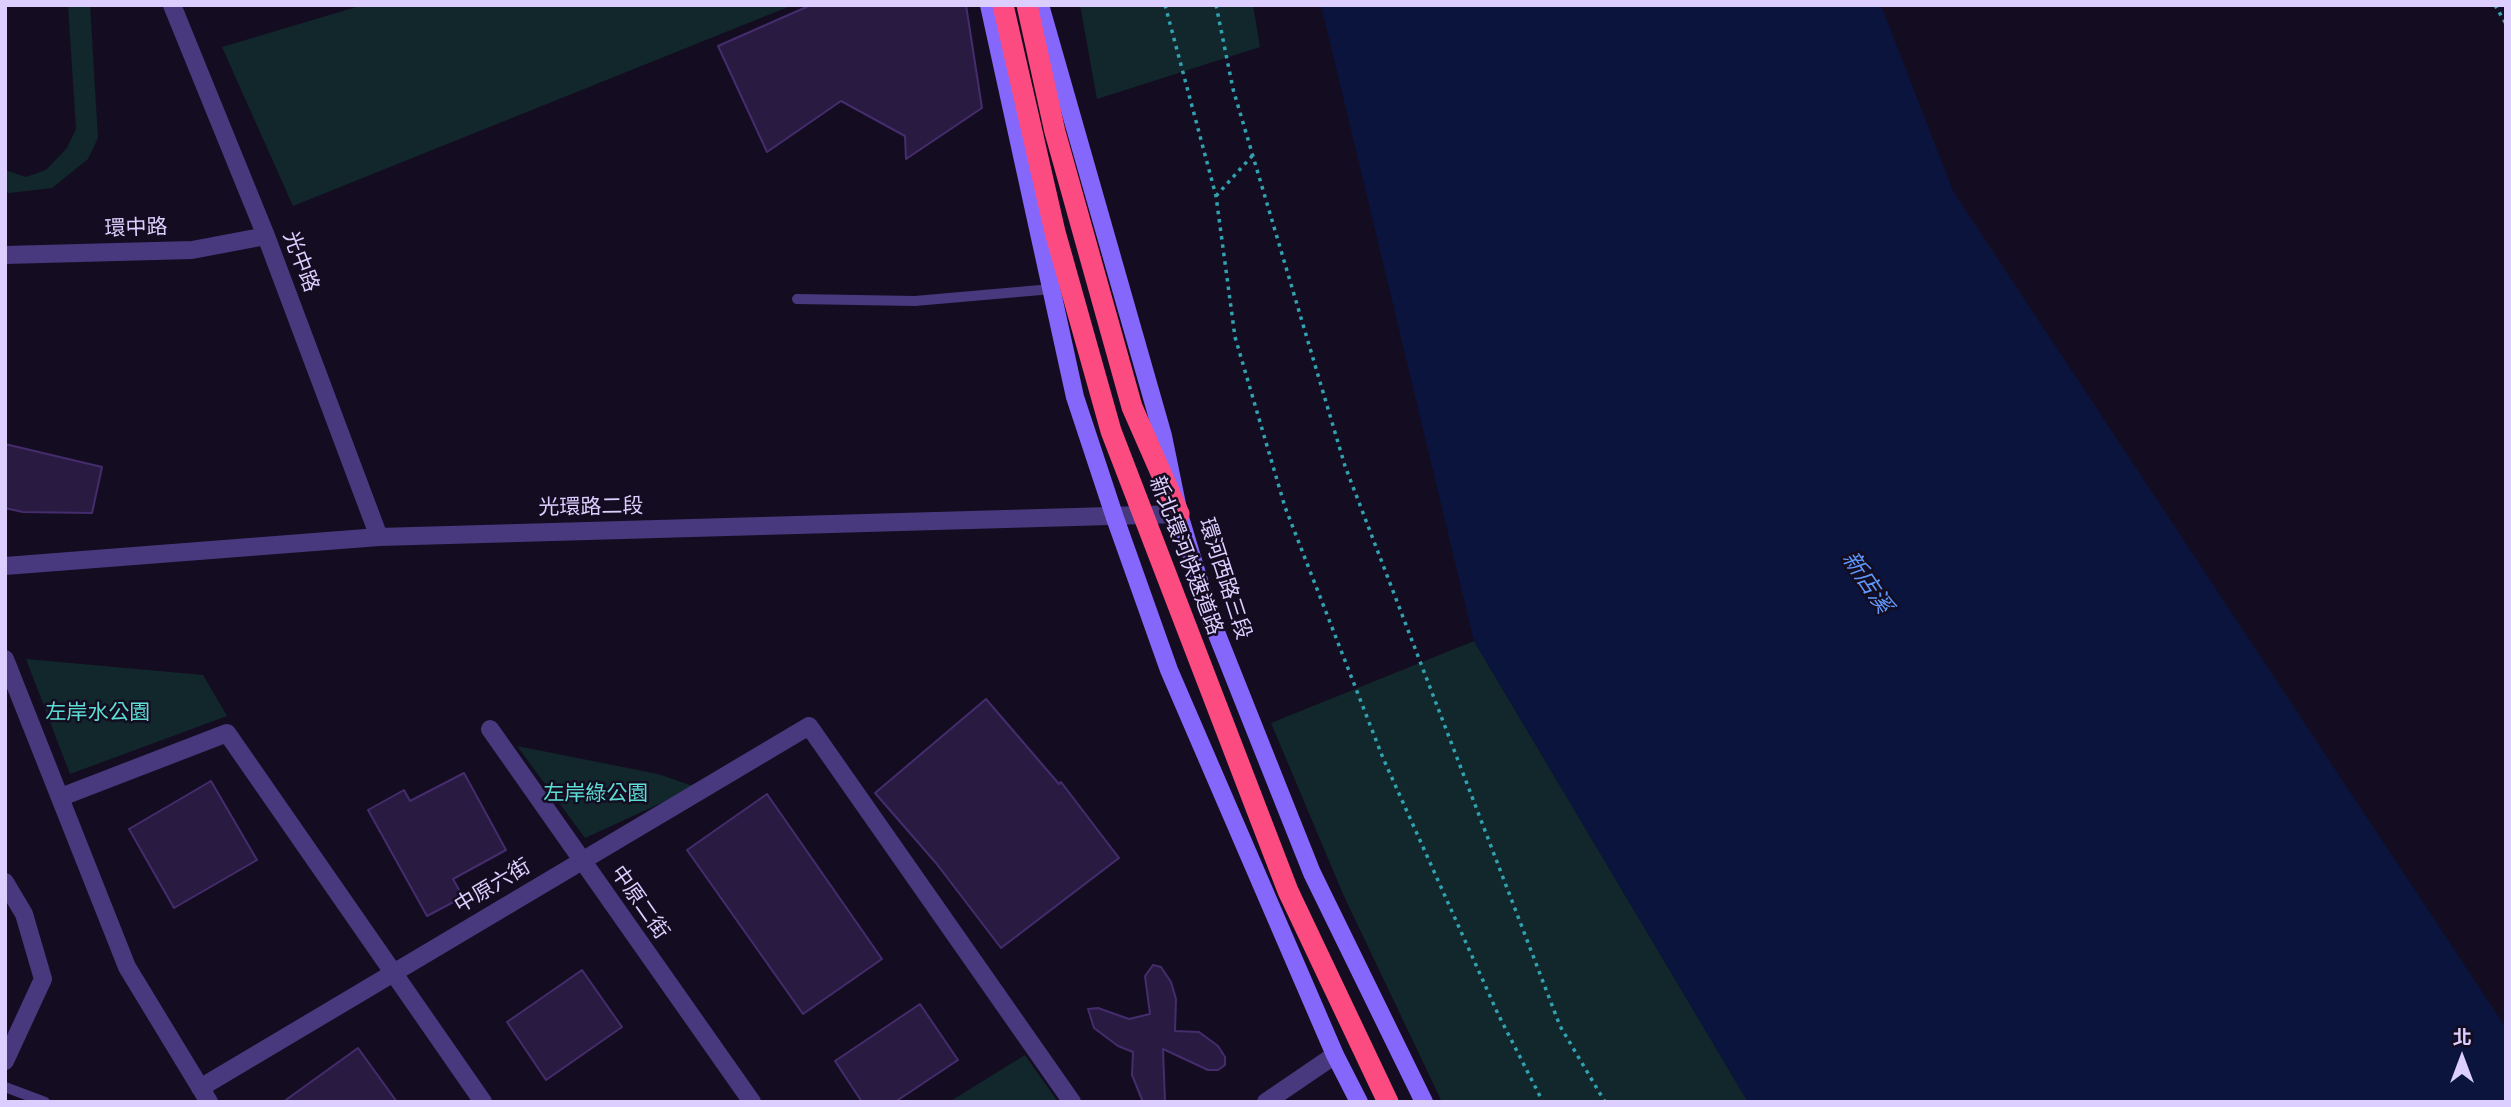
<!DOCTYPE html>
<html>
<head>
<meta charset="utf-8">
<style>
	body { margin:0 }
	#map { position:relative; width:2511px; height:1107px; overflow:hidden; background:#140d21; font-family:"DejaVu Sans","Noto Sans TC",sans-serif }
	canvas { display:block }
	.frame { position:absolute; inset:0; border:7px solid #dccefe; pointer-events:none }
	.north { position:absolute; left:2427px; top:1023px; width:70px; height:70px; -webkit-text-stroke:5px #140d21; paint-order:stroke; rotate:0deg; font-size:19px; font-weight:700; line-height:28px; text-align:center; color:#dccefe }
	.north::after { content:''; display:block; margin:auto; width:24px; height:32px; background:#dccefe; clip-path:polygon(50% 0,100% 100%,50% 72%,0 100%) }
</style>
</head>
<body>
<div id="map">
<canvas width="2511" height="1107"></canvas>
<div class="frame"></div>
<div class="north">北</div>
</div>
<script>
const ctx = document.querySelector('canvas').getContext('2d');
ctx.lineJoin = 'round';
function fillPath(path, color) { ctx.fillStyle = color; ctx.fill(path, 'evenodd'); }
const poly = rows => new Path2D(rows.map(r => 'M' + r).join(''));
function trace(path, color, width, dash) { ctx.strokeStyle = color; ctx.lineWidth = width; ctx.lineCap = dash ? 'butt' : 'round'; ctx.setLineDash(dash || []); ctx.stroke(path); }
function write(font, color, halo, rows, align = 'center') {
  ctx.font = font + ' "DejaVu Sans","Noto Sans TC",sans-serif'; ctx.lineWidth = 5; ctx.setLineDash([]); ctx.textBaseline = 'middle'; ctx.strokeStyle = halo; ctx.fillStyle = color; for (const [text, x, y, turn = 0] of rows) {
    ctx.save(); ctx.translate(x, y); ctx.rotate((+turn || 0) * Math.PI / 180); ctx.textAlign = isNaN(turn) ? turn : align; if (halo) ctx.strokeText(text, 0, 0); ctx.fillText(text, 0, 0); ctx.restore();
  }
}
const green = poly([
	[68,5,90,5,98,138,88,159,52,188,9,193,5,191,5,170,26,177,46,170,67,148,76,129],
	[363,5,793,5,293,206,222,47],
	[1080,5,1253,5,1260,47,1097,99],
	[1474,641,1748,1102,1442,1102,1343,894,1271,723],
	[26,659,203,675,227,716,70,774],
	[517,746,658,774,696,787,585,838],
	[1025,1055,1058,1102,949,1102]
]);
const water = poly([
	[1321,5,1881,5,1953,191,2506,1028,2506,1102,1748,1102,1474,641]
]);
const building = poly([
	[811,5,966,5,982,108,906,159,905,136,841,101,767,152,718,46,811,5],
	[5,444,102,467,92,513,23,512,5,508,5,444],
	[986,699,1059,784,1061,782,1119,858,1001,948,936,863,875,793,986,699],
	[464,773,506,850,453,879,463,897,427,916,368,810,404,790,410,801,464,773],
	[211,781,257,860,174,908,129,829,211,781],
	[767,794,882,959,803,1014,687,850,767,794],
	[1153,965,1161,967,1171,982,1176,999,1175,1031,1199,1032,1218,1046,1225,1057,1225,1065,1218,1070,1208,1070,1163,1049,1165,1102,1143,1102,1132,1075,1133,1052,1118,1046,1094,1028,1088,1009,1098,1008,1129,1019,1150,1014,1145,976,1153,965],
	[582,970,622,1027,546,1080,507,1022,582,970],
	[920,1004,958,1060,895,1102,862,1102,835,1061,920,1004],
	[358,1048,397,1102,283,1102,358,1048]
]);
const path = poly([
	[1165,5,1216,196,1235,337,1285,507,1383,758,1498,1014,1543,1102],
	[1216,5,1233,89,1345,466,1560,1026,1605,1102],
	[2495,5,2506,24],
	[1216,196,1252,156]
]);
const lane = poly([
	[797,299,915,301,1052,289],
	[5,1087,45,1102]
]);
const street = poly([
	[172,5,266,236,379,537],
	[5,255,192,250,266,236],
	[5,566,379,537,1179,514],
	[5,659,127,967,209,1102],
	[490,729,752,1102],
	[61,797,227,733,483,1102],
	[5,882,24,914,43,979,5,1061],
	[200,1088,809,726,1072,1102],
	[1266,1102,1335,1055]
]);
const secondary = poly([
	[989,5,1075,397,1115,518,1169,670,1335,1055,1359,1102],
	[1040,5,1163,436,1179,514,1210,617,1312,873,1424,1102]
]);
const highway = poly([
	[1027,5,1055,132,1132,407,1179,514]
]);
const highwayBridge = poly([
	[1003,5,1055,232,1111,431,1288,891,1388,1102]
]);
const streetNames = [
	["環中路",136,229,-2],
	["光中路",300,262,69],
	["光環路二段",591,508,-1],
	["新北環河快速道路",1185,556,69],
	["環河西路三段",1224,579,72],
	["中原六街",493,887,-31],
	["中原二街",639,903,55]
];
const parkNames = [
	["左岸水公園",98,714],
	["左岸綠公園",596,795]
];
const waterNames = [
	["新店溪",1866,583,56]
];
fillPath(green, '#11272b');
fillPath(water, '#0a143d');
fillPath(building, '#291a42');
trace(building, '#442c6d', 2);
trace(path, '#30a2b1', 3.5, [3.5, 5]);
trace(lane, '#48397f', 10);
trace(street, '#48397f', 18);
trace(secondary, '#8567fc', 18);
trace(highway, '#fc4b81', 21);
trace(highwayBridge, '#fc4b81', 21);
write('21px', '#dccefe', '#140d21', streetNames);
write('21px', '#5cddd3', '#140d21', parkNames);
write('italic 23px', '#5e98fc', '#140d21', waterNames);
</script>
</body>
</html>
